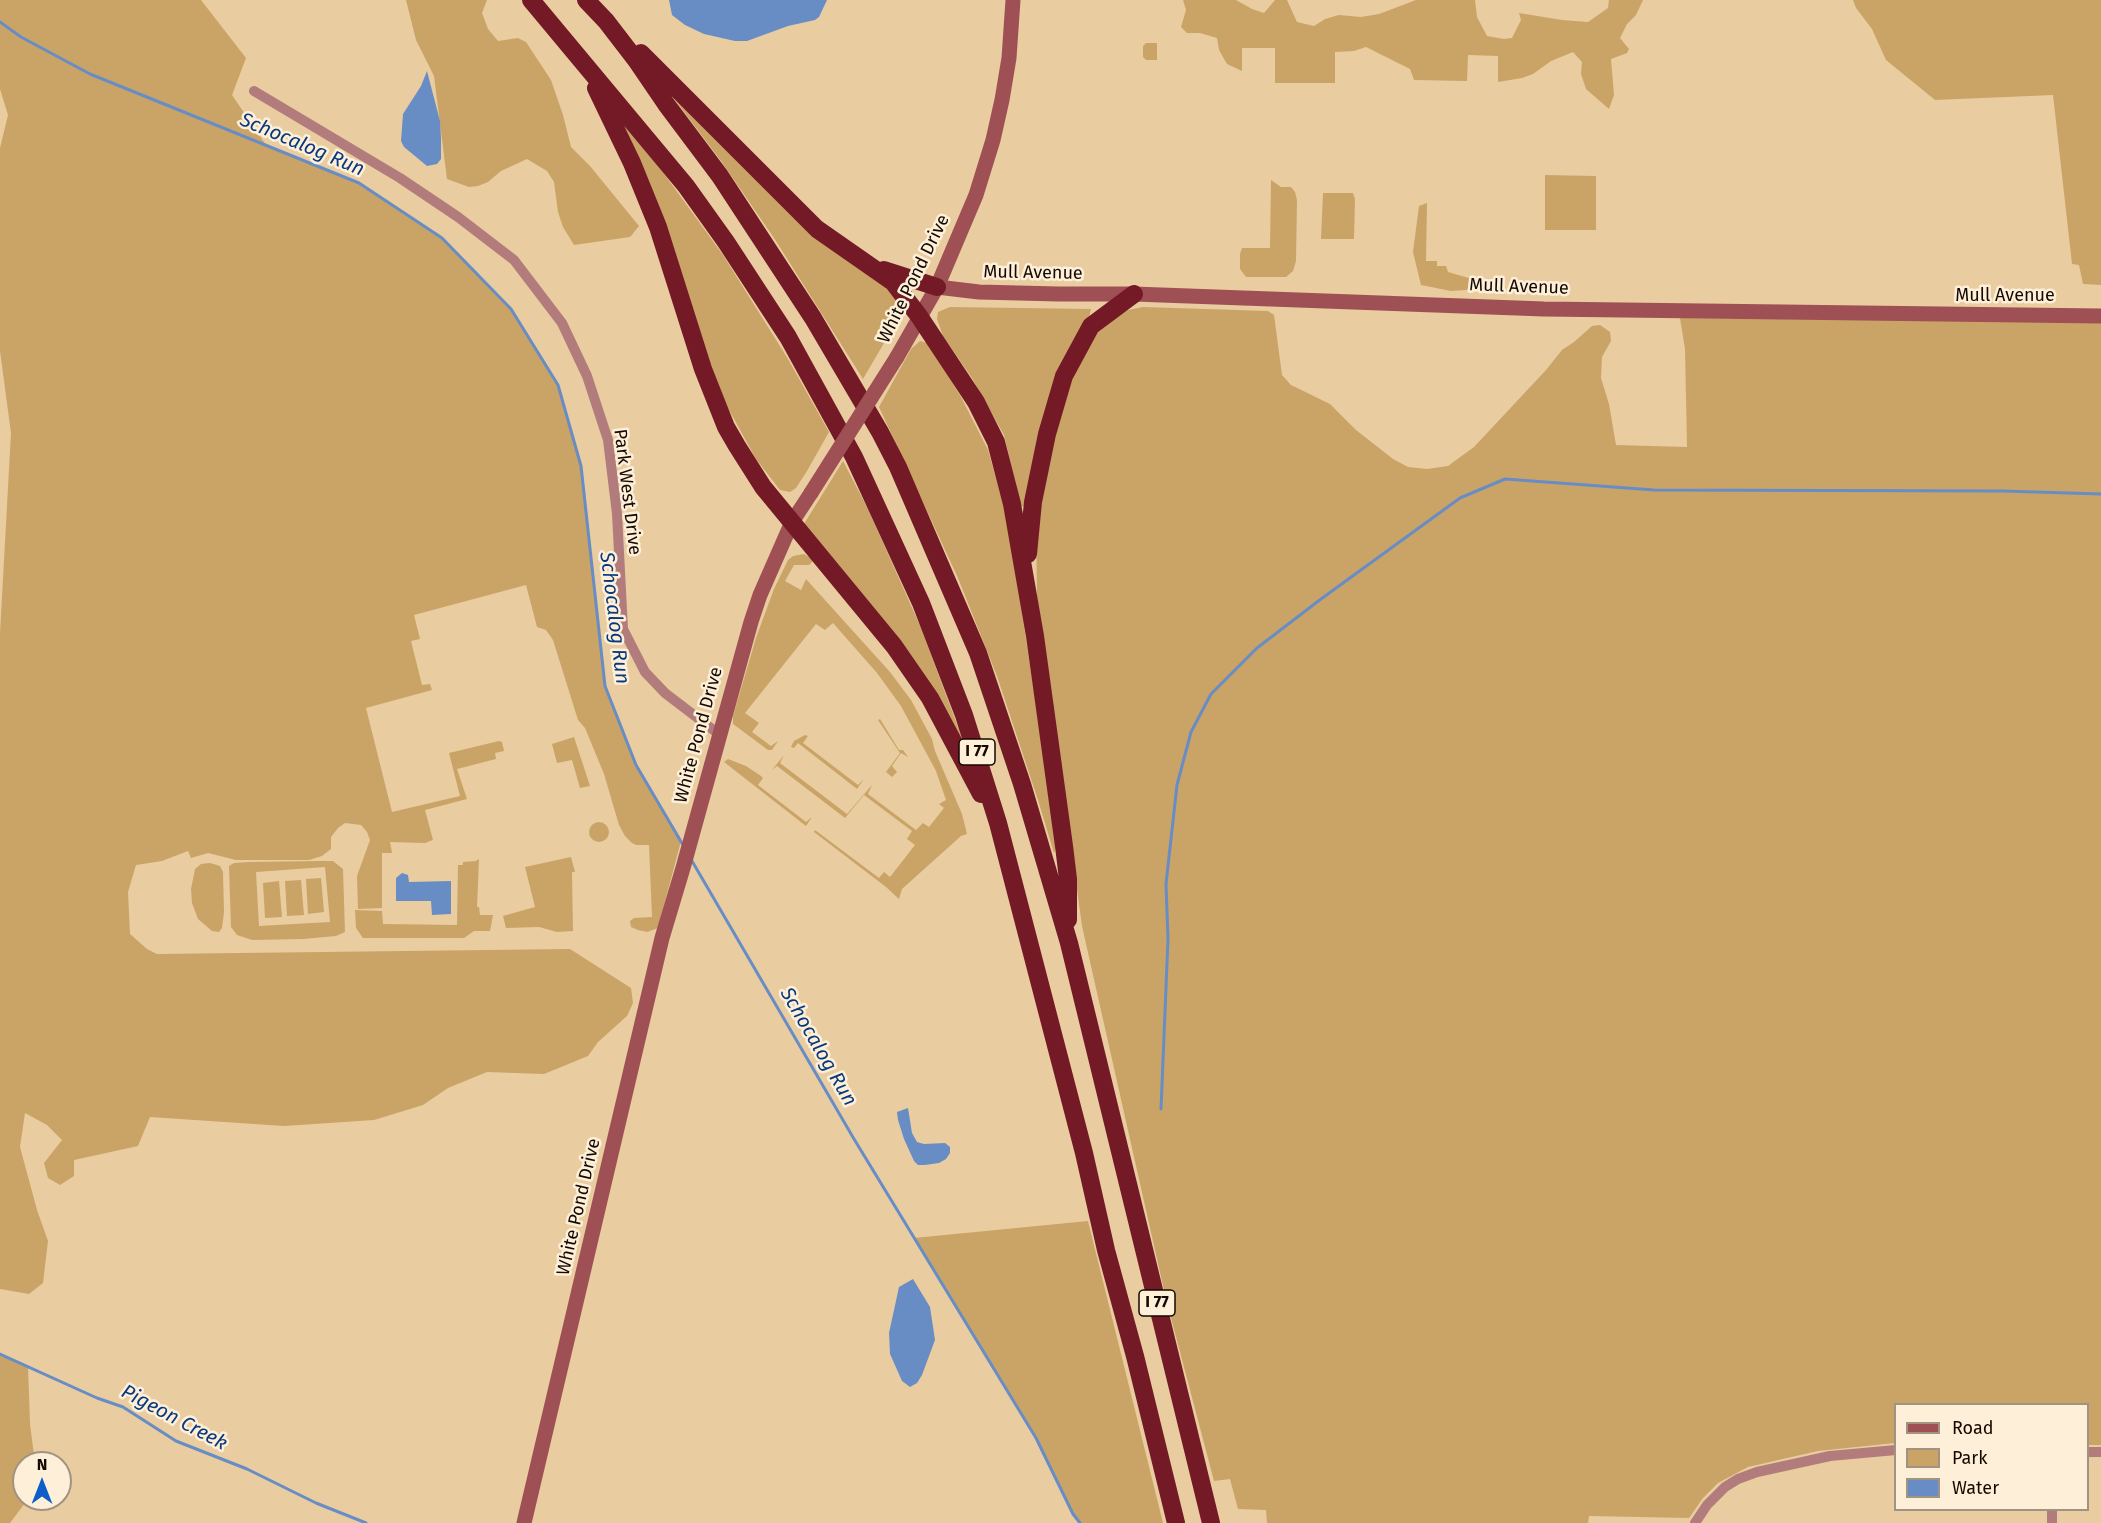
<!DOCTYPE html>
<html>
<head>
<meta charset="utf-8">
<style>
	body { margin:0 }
	#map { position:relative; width:2101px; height:1523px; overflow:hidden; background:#e9cca0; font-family:"Fira Sans",sans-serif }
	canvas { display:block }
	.legend { position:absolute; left:1894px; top:1403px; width:195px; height:108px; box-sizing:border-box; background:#feefd9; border:2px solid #a09382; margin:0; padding:8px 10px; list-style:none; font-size:18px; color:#130900 }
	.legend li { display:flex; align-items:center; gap:12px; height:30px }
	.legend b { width:30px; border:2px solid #a09382 }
	.north { position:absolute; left:12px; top:1451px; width:60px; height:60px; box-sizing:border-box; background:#feefd9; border:2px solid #a09382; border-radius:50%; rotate:0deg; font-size:16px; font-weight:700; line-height:24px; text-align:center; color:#130900 }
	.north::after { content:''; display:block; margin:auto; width:21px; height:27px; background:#0d5ec8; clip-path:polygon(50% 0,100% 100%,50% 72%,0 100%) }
</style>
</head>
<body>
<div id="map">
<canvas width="2101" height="1523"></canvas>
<ul class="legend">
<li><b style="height:8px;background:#9f5054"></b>Road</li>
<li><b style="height:16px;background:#caa466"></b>Park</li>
<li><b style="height:16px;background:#688dc5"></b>Water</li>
</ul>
<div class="north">N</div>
</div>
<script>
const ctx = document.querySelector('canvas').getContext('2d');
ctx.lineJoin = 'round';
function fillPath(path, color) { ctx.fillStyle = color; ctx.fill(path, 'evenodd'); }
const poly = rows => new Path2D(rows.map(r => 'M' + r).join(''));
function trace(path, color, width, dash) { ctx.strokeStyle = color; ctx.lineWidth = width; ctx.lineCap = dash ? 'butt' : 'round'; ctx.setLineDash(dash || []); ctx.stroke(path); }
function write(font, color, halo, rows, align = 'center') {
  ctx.font = font + ' "Fira Sans",sans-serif'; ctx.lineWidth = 5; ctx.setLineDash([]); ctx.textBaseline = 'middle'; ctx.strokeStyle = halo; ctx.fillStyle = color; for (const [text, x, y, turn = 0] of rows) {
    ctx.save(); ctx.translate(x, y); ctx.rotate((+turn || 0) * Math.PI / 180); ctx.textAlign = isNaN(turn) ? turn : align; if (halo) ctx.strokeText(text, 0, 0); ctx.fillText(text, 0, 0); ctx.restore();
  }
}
const green = poly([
	[0,0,201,0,246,58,232,95,266,145,359,183,442,238,511,309,558,385,581,466,605,686,636,765,681,841,658,928,647,932,638,930,631,927,630,921,634,918,652,917,649,845,636,845,632,843,625,836,619,825,604,774,585,728,578,720,553,640,546,630,537,627,526,585,414,615,420,639,411,641,422,685,430,684,432,690,366,708,392,812,460,796,449,753,499,741,502,742,504,751,495,753,496,759,457,769,467,799,425,810,433,840,425,843,390,842,392,853,382,853,382,908,358,909,357,876,370,840,367,832,361,825,345,823,338,828,331,837,331,849,322,856,309,860,236,860,208,853,191,858,188,851,162,861,136,865,128,892,130,934,147,949,157,954,570,949,631,988,633,1003,627,1016,598,1042,588,1056,544,1074,487,1072,448,1088,423,1105,374,1120,284,1126,150,1117,138,1146,74,1160,74,1176,60,1185,48,1178,44,1163,62,1140,47,1125,25,1113,20,1147,37,1210,48,1241,43,1283,29,1294,0,1289,0,633,11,433,0,351,0,148,8,115,0,89],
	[406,0,487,0,482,13,488,29,498,41,518,38,526,42,551,80,563,115,571,147,590,166,639,226,630,237,574,245,563,227,558,212,554,182,547,171,527,159,501,171,488,182,478,186,469,187,447,179,434,76,416,40],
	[1183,0,1236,0,1252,9,1264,13,1275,0,1287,0,1297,22,1314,26,1325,19,1339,15,1361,17,1379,14,1416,0,1475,0,1477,17,1487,36,1504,39,1512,38,1521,20,1519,13,1562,20,1588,22,1608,8,1609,0,1643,0,1636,15,1627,24,1620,38,1629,49,1627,53,1611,59,1614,95,1609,109,1586,89,1581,74,1582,62,1573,52,1551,61,1533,74,1522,78,1498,82,1498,56,1468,55,1467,81,1414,80,1410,69,1366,47,1354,51,1335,52,1335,83,1275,83,1275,48,1242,48,1242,71,1227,64,1219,50,1217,38,1200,33,1187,33,1181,27,1186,10],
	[1853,0,2101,0,2101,285,2083,284,2079,265,2072,264,2053,95,1935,100,1886,60,1872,29,1856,8],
	[1146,43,1157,43,1157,60,1146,60,1143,57,1143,46],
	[669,92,879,276,902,303,894,326,863,379,774,238,721,161],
	[614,109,662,171,723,255,788,359,829,432,807,471,796,488,790,492,780,490,756,459,722,397],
	[1545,175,1596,176,1596,230,1545,230],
	[1271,180,1281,187,1291,187,1295,192,1297,200,1296,261,1293,271,1286,277,1246,277,1240,269,1240,254,1242,248,1270,248],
	[1323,193,1353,193,1355,199,1354,239,1321,239],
	[1427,203,1426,261,1437,261,1437,266,1446,266,1448,272,1472,279,1480,289,1451,291,1421,285,1413,252,1419,206],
	[950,307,1091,309,1089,318,1057,380,1037,439,1025,507,1021,506,1004,435,972,378,943,336,937,319,938,312],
	[1143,307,1268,311,1274,315,1282,375,1291,385,1330,404,1356,430,1393,459,1408,467,1427,469,1448,466,1474,447,1546,370,1562,350,1574,342,1592,326,1600,325,1610,332,1611,341,1602,357,1601,378,1609,404,1616,445,1687,447,1685,349,1680,318,2101,322,2101,1445,2088,1445,2088,1404,1896,1404,1895,1443,1818,1451,1748,1467,1718,1483,1703,1498,1689,1518,1589,1516,1588,1523,1267,1523,1266,1510,1238,1509,1230,1479,1214,1481,1166,1299,1082,926,1037,597,1036,515,1061,404,1096,325,1113,313],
	[920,341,928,343,961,397,988,450,1008,520,1057,845,1054,853,1038,800,997,676,958,578,879,407,911,349],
	[843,461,868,509,921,628,968,754,804,524],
	[804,554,814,560,809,565,794,565,785,581,801,590,806,579,890,672,911,700,932,739,935,751,962,814,967,834,961,836,902,889,899,899,886,887,814,832,815,830,879,878,884,872,890,877,915,845,907,839,912,831,864,795,845,818,777,766,772,770,784,755,780,763,847,814,872,785,868,794,916,830,923,823,929,827,944,808,939,804,946,800,936,771,901,706,877,673,833,623,825,630,816,624,745,713,759,723,752,732,771,746,778,741,772,750,768,750,733,724,733,716,756,638,774,589,788,560,793,556],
	[880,719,899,750,903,750,908,757,901,753,892,766,897,772,892,777,886,772,900,753,878,720],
	[805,735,808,736,803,743,858,785,864,779,857,789,798,743,794,748,791,747,794,741],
	[574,737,590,786,580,788,572,760,557,763,552,744],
	[728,759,746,766,761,776,763,778,758,785,806,822,812,817,806,826,724,762],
	'589 832a10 10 0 1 1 20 0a10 10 0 1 1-20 0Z',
	[571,857,575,872,572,872,573,931,557,932,539,927,506,928,503,916,535,907,525,867],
	[479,859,477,907,479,907,480,915,493,915,490,931,474,931,464,938,363,938,356,928,355,910,382,911,383,924,457,925,458,865,463,865,463,862,476,861],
	[319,861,333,861,343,869,345,932,336,936,303,939,252,940,237,935,231,927,229,866,234,863,249,862],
	[325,867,330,922,259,926,256,872],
	[210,863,220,866,223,872,224,912,222,928,219,932,212,931,198,919,192,903,191,889,195,869,201,864],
	[321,878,324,912,308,914,306,879],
	[301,880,304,915,287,916,285,881],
	[279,881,282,917,265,918,263,883],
	[1088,1221,1163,1523,1080,1523,1073,1514,1036,1438,914,1238],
	[0,1354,28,1366,30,1424,35,1463,24,1463,24,1499,28,1499,10,1523,0,1523]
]);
const water = poly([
	[669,0,827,0,819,17,815,20,788,26,747,41,735,41,704,34,685,25,672,15],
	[427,71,440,121,441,138,441,159,437,164,427,166,404,147,401,141,403,114,421,86],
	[402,873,408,875,409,882,451,881,451,914,432,915,431,901,396,901,396,878],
	[908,1108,912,1133,917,1142,924,1144,945,1143,950,1147,950,1153,946,1159,939,1163,925,1165,918,1165,914,1161,904,1139,898,1120,897,1112],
	[913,1279,930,1307,935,1340,922,1375,917,1383,910,1387,902,1381,890,1354,889,1333,899,1287]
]);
const stream = poly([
	[0,22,21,37,90,74,359,183,442,238,511,309,558,385,581,466,605,686,636,765,683,845],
	[692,861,854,1139,1036,1438,1073,1514,1080,1523],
	[1161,1109,1168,939,1166,884,1177,785,1191,732,1211,694,1257,648,1321,599,1460,498,1505,479,1654,490,2003,491,2101,494],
	[0,1354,97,1398,123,1407,176,1441,247,1469,316,1503,366,1523]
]);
const street = poly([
	[254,91,400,178,458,217,514,260,562,323,587,376,608,440,617,514,623,629,645,672,665,693,720,735],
	[2088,1452,2101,1452],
	[1695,1523,1707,1505,1725,1487,1738,1479,1757,1472,1830,1456,1896,1450],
	[2052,1523,2052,1510]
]);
const secondary = poly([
	[937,287,979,292,1058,294,1134,294,1544,309,2101,316],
	[897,357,937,287,976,195,993,140,1002,100,1009,58,1013,0],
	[524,1523,662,938,683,868,751,622,760,595,792,522,811,493]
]);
const highway = poly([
	[531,0,686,186,726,242,788,337,854,457,921,603,964,715,998,823,1084,1153,1106,1250,1135,1356,1176,1523],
	[586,0,606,21,636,60,666,104,720,176,813,318,880,432,898,467,978,653,1022,784,1069,943,1211,1523],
	[641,53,817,229,893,282,919,316,976,402,996,442,1012,504,1035,636,1064,846,1068,879,1068,920],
	[596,88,632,163,658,227,703,369,726,427,737,446,763,487,894,646,930,698,981,794],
	[884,270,937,287],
	[1028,554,1033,502,1047,434,1064,376,1091,326,1134,294]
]);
const secondaryBridge = poly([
	[811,493,897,357]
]);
const shields = [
	[977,752,36],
	[1157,1303,36]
];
const shieldNames = [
	["I 77",977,752],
	["I 77",1157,1303]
];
const streetNames = [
	["Mull Avenue",1033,273,1],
	["White Pond Drive",914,279,-64],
	["Mull Avenue",1519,287,2],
	["Mull Avenue",2005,296],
	["Park West Drive",627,492,83],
	["White Pond Drive",699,735,-75],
	["White Pond Drive",579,1207,-77]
];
const waterNames = [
	["Schocalog Run",302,145,23],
	["Schocalog Run",614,618,83],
	["Schocalog Run",818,1047,60],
	["Pigeon Creek",174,1418,28]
];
fillPath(green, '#caa466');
fillPath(water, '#688dc5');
trace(stream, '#688dc5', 3);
trace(street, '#b37c7c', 10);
trace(secondary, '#9f5054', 15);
trace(highway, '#741a27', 18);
trace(secondaryBridge, '#9f5054', 15);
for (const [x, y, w] of shields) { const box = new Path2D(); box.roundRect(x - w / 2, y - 13, w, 26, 4.5); ctx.fillStyle = '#feefd9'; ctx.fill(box); trace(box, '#130900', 1.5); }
write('bold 16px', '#130900', null, shieldNames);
write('18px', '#130900', '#feefd9', streetNames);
write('italic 20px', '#07397c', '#feefd9', waterNames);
</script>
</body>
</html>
